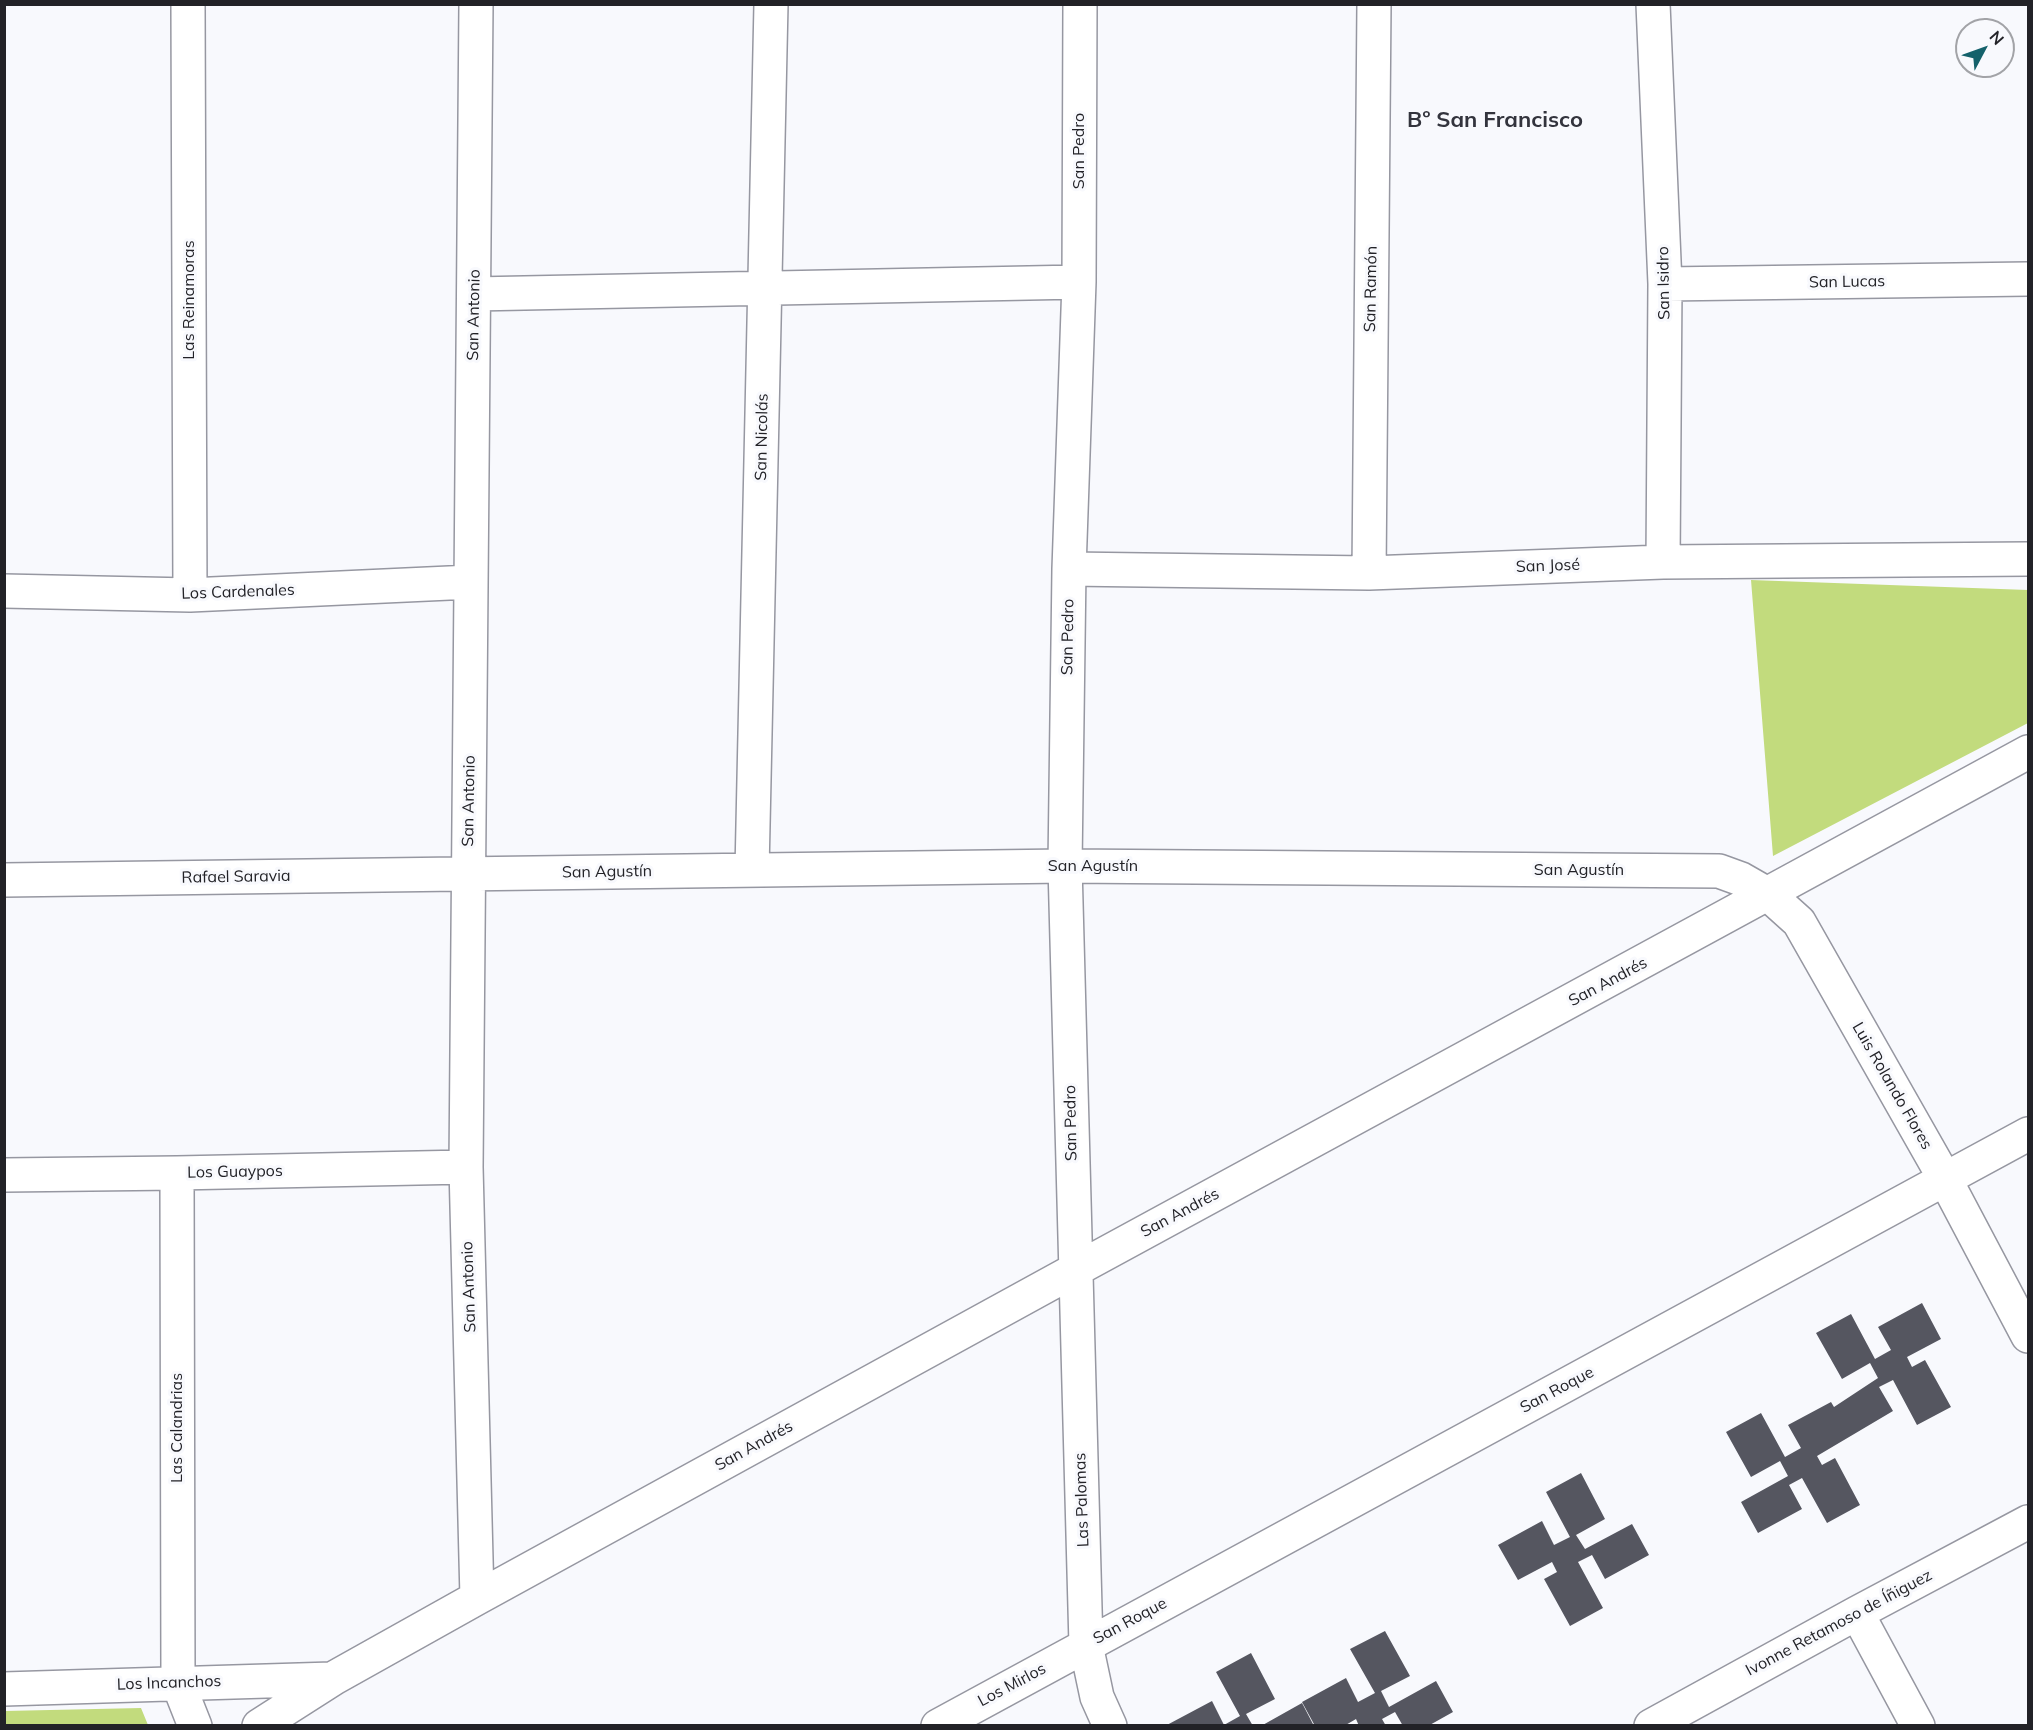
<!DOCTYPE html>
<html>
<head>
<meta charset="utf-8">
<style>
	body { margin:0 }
	#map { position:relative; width:2033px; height:1730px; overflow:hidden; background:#f8f9fd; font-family:Mulish,sans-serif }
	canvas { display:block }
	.frame { position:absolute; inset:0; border:6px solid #222227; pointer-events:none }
	.north { position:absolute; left:1955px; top:18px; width:60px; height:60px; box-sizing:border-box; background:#f8f9fd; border:2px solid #a2a3a7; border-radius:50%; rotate:49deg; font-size:16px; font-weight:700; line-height:24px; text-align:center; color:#222227 }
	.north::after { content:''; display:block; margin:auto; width:21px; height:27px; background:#14616b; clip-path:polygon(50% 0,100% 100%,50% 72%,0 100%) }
</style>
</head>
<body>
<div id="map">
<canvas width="2033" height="1730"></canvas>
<div class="frame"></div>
<div class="north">N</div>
</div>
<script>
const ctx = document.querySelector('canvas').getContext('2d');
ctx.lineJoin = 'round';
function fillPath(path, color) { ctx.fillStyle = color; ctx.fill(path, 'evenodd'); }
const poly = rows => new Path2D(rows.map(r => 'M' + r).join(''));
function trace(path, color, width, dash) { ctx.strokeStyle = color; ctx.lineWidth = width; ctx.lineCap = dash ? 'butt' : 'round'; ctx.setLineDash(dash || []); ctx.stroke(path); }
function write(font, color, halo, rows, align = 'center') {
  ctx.font = font + ' Mulish,sans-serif'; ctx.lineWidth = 6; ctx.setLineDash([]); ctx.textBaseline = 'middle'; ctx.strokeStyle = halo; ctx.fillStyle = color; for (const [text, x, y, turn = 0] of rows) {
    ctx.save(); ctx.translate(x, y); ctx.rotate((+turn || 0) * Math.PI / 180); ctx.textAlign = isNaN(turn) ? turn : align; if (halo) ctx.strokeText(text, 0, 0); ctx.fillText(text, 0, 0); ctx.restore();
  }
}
const green = poly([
	[1751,580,2028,590,2028,723,1773,856],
	[141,1708,148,1725,5,1725,5,1711]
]);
const building = poly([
	[1922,1303,1941,1339,1907,1357,1912,1367,1925,1360,1951,1407,1917,1425,1893,1380,1879,1387,1893,1411,1817,1456,1822,1465,1835,1458,1860,1505,1827,1523,1802,1478,1789,1485,1802,1509,1758,1533,1741,1502,1788,1476,1780,1461,1751,1477,1726,1432,1761,1413,1785,1457,1801,1448,1788,1425,1831,1402,1834,1407,1878,1378,1870,1363,1842,1379,1816,1333,1851,1314,1875,1359,1891,1350,1878,1327],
	[1581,1473,1605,1519,1576,1535,1585,1549,1632,1524,1649,1555,1605,1579,1592,1555,1578,1562,1603,1608,1570,1626,1544,1579,1557,1572,1552,1562,1518,1580,1498,1545,1542,1521,1554,1545,1570,1537,1546,1492],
	[1385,1631,1410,1676,1381,1691,1389,1707,1436,1681,1453,1712,1428,1726,1403,1726,1395,1712,1382,1719,1386,1726,1359,1726,1356,1719,1344,1726,1315,1726,1302,1702,1346,1678,1358,1702,1375,1693,1350,1649],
	[1251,1653,1275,1699,1246,1714,1253,1726,1165,1726,1212,1701,1224,1725,1240,1716,1216,1672],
	[1302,1703,1314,1726,1261,1726]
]);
const minor = poly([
	[188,4,190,595],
	[476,4,466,1167,477,1598],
	[1080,4,1079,282,1069,569,1065,866,1086,1645,1097,1697,1110,1726],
	[1653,4,1665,284,1663,562],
	[1665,284,2028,279],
	[474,294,1079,282],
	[1069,569,1369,573,1663,562,2028,559],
	[1369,573,1374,4],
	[4,591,190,595,471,582],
	[752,870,771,4],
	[4,880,1065,866,1719,871,1741,879,1769,895,1799,922,1945,1179,938,1726],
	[177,1173,178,1683,195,1726],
	[4,1175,177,1173,466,1167],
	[1857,1613,1918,1726],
	[4,1689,332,1679],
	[259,1726,334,1678,477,1598,1075,1270,2028,752],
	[1651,1726,1857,1613,2028,1522]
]);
const tertiary = poly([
	[2028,1134,1945,1179,2028,1336]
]);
const streetNames = [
	["San Pedro",1079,151,-90],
	["San Lucas",1847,282,-1],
	["San Isidro",1664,283,-91],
	["San Ramón",1371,289,-89],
	["Las Reinamoras",189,300,-90],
	["San Antonio",474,315,-89],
	["San Nicolás",762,437,-89],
	["San José",1548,566,-2],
	["Los Cardenales",238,592,-2],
	["San Pedro",1068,637,-89],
	["San Antonio",469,801,-89],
	["San Agustín",1093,866],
	["San Agustín",1579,870],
	["San Agustín",607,872,-1],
	["Rafael Saravia",236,877,-1],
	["San Andrés",1608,982,-28],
	["Luis Rolando Flores",1892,1086,60],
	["San Pedro",1071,1123,-91],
	["Los Guaypos",235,1172,-1],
	["San Andrés",1180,1213,-28],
	["San Antonio",469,1287,-92],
	["San Roque",1557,1390,-28],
	["Las Calandrias",177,1428,-90],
	["San Andrés",754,1446,-29],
	["Las Palomas",1082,1500,-92],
	["San Roque",1130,1621,-28],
	["Ivonne Retamoso de Íñiguez",1839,1623,-28],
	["Los Incanchos",169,1683,-2],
	["Los Mirlos",1012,1685,-28]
];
const districtNames = [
	["Bº San Francisco",1495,120]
];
fillPath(green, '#c2db7d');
fillPath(building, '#555660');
trace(minor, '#9697a1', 36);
trace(tertiary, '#9697a1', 36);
trace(minor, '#fff', 33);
trace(tertiary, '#fff', 33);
write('16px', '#222227', '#f8f9fd', streetNames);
write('bold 22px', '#33343d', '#f8f9fd', districtNames);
</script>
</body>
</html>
